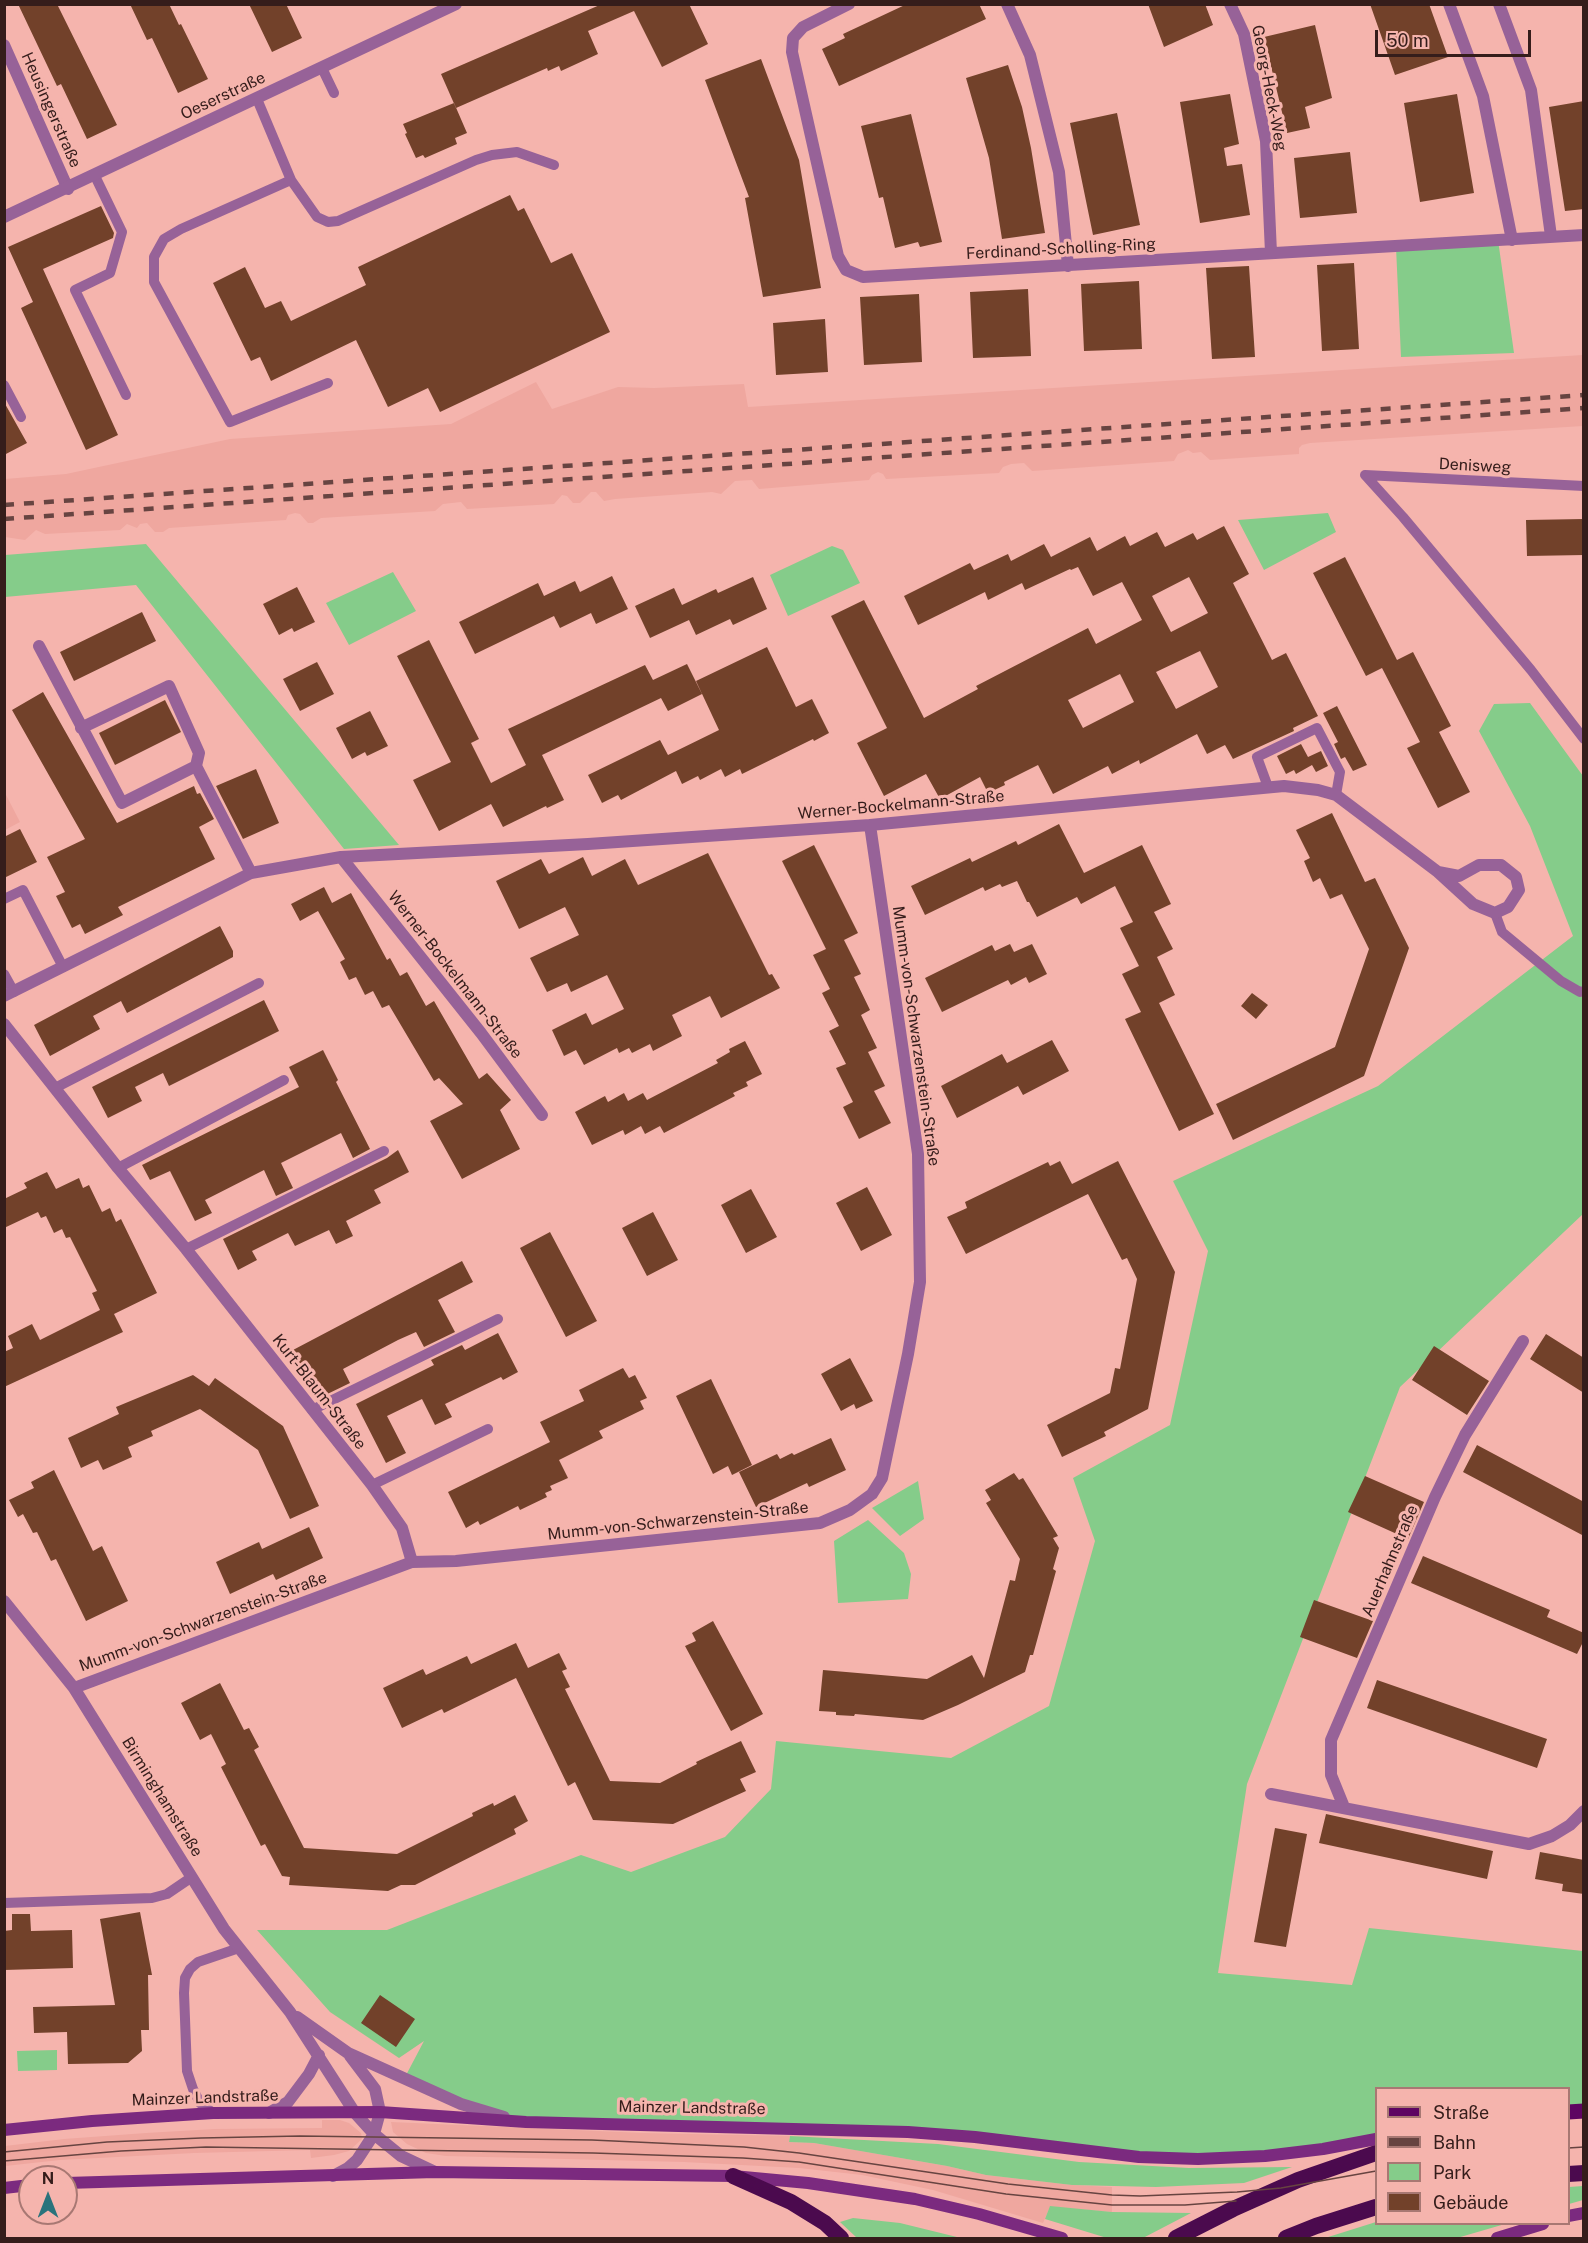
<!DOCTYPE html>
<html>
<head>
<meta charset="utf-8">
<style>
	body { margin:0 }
	#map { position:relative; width:1588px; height:2243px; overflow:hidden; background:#f5b4ad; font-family:"Public Sans",sans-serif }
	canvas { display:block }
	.frame { position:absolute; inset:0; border:6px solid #351d1b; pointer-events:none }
	.legend { position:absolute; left:1375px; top:2087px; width:195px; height:138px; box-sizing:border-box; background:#f5b4ad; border:2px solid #a87873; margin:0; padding:8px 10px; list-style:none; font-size:18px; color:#351d1b }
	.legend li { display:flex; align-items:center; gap:12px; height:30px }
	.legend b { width:30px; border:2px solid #a87873 }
	.north { position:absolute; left:18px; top:2165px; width:60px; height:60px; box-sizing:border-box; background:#f5b4ad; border:2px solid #a87873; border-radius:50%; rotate:0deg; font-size:16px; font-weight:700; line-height:24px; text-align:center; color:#351d1b }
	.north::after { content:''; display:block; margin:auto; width:21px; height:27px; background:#2a737c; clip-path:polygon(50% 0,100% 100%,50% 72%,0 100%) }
	.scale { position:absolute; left:1375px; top:30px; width:156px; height:27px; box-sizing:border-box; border:3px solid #351d1b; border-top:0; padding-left:8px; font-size:18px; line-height:21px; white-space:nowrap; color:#351d1b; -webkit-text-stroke:4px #f5b4ad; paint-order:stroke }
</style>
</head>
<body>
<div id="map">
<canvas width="1588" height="2243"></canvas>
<div class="frame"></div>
<ul class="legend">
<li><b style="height:8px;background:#5e0562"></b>Straße</li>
<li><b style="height:8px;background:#674441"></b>Bahn</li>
<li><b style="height:16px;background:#85cc8a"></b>Park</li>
<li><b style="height:16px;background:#72412a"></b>Gebäude</li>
</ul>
<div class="north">N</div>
<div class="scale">50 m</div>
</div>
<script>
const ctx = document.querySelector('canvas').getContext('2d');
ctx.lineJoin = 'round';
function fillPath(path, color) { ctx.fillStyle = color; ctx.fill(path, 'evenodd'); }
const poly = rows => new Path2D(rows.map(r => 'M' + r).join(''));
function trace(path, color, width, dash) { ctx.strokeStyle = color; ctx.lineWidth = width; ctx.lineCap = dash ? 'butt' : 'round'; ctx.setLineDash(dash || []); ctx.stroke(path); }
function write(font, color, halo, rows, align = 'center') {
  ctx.font = font + ' "Public Sans",sans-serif'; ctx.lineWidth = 6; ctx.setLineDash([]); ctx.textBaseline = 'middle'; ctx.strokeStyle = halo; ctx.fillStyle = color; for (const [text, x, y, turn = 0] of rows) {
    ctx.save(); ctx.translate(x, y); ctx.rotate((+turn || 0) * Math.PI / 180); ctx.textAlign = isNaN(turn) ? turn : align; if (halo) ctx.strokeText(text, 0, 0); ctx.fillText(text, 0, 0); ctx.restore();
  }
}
const built = poly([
	[1583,355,1583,426,1310,443,1302,445,1299,448,1299,454,1210,460,1201,452,1193,453,1188,450,1178,454,1174,461,1032,471,1024,463,1011,464,1003,467,999,473,886,479,883,474,878,472,872,475,869,480,759,489,752,480,735,481,721,494,712,492,615,499,604,501,596,492,591,492,580,503,573,503,567,496,562,495,554,504,467,509,461,502,443,504,435,511,321,518,313,523,308,523,300,514,295,513,288,515,286,520,169,528,163,532,155,532,147,523,140,524,137,528,127,524,120,530,45,534,36,530,25,540,5,537,5,479,66,474,230,439,451,424,536,382,552,409,618,387,654,388,744,384,748,407],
	[4,791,20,822,5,830,4,830],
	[322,2120,340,2120,349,2123,361,2133,362,2139,349,2151,334,2155,311,2158,310,2150,194,2153,60,2160,5,2166,5,2146,64,2139,146,2133,215,2129,322,2128],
	[391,2122,643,2133,790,2136,789,2142,814,2143,947,2166,986,2175,1072,2185,1112,2187,1112,2212,1050,2207,1043,2223,933,2190,862,2175,799,2168,684,2162,446,2156,426,2153,407,2144,393,2132]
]);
const green = poly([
	[1498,240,1514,353,1401,357,1396,247],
	[1328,513,1336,532,1264,570,1238,520],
	[146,544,399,845,344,849,136,585,5,597,5,555],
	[832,546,843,550,860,583,788,616,770,575],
	[393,572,416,611,349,645,326,603],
	[1530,703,1583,776,1583,1214,1400,1387,1247,1784,1218,1973,1352,1985,1369,1928,1583,1951,1583,2111,1569,2112,1568,2088,1376,2088,1376,2139,1198,2159,975,2137,526,2122,404,2079,424,2041,399,2058,330,2012,257,1930,387,1930,581,1855,631,1872,725,1837,771,1789,776,1741,951,1758,1049,1706,1095,1541,1073,1478,1170,1425,1208,1251,1173,1181,1378,1086,1573,936,1530,826,1479,731,1494,704],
	[918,1481,924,1519,900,1536,872,1508],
	[868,1520,904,1553,911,1574,908,1599,838,1603,834,1541],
	[57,2050,57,2070,18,2071,17,2051],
	[790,2136,938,2144,1079,2162,1189,2168,1292,2167,1244,2183,1156,2187,1072,2185,986,2175,947,2166,814,2143,789,2142],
	[1583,2186,1583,2200,1569,2204,1569,2187],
	[1050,2206,1112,2212,1191,2213,1143,2238,1107,2238,1045,2219],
	[853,2218,900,2223,961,2238,857,2238,840,2222],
	[1376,2222,1376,2224,1505,2224,1457,2238,1325,2238]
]);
const building = poly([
	[18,4,57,4,117,125,87,139,61,84,57,86],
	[130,4,169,4,179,25,181,24,208,79,178,93,152,38,147,40],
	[249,4,286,4,302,38,272,52],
	[602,4,689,4,708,44,662,67,634,11,588,31,598,54,561,71,559,66,548,71,547,68,456,108,441,74],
	[907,4,979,4,986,19,839,86,822,49,845,38,843,34],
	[1148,4,1205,4,1213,25,1164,47],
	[1370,4,1429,4,1448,57,1395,75],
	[1315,25,1332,98,1305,107,1310,128,1287,133,1264,37],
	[761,59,799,160,821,288,763,297,745,198,749,197,705,80],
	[1008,65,1022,107,1031,148,1045,233,1002,239,989,158,966,78],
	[1230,94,1239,144,1224,148,1227,166,1242,164,1250,215,1200,223,1180,102],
	[1457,94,1474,193,1420,202,1404,103],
	[1584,101,1584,209,1565,211,1549,107],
	[454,103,467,133,455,138,457,144,425,158,423,155,416,158,405,134,407,133,403,124],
	[1117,113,1140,225,1093,235,1070,123],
	[911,114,942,242,920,247,918,242,895,248,883,197,879,198,861,126],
	[1350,152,1357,213,1300,218,1294,158],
	[510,195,518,211,524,208,551,263,572,253,610,332,440,412,428,388,388,407,356,340,271,381,260,357,251,361,213,283,245,267,265,308,281,301,291,321,366,285,358,267],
	[101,206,114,233,113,238,43,269,118,435,86,450,21,308,33,302,8,247],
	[1354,263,1359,349,1322,351,1317,265],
	[1249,266,1255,357,1212,359,1206,268],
	[1139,281,1142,349,1084,351,1081,284],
	[1028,289,1031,356,973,358,970,292],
	[919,294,922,362,864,365,860,297],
	[825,319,828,372,776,375,773,323],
	[4,402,27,443,4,455],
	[1584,519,1584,555,1527,556,1526,520],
	[1224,526,1249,574,1233,583,1272,660,1286,653,1318,716,1293,728,1294,731,1233,759,1225,745,1207,754,1197,734,1140,764,1139,760,1112,774,1108,766,1053,794,1038,765,1004,782,1005,785,988,793,980,777,940,799,926,774,884,796,857,743,887,728,831,616,864,600,924,718,978,689,976,686,1088,628,1096,644,1142,620,1122,582,1093,596,1078,567,1071,570,1070,569,1025,590,1022,583,988,600,985,592,918,625,904,596,970,563,974,570,1008,554,1011,561,1044,544,1051,557,1090,537,1097,551,1125,536,1130,546,1157,532,1165,547,1193,533,1197,540],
	[1189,577,1208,613,1171,632,1152,596],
	[1200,651,1218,687,1176,709,1156,672],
	[1120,674,1134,702,1083,728,1068,700],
	[1345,557,1397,660,1413,652,1451,726,1439,732,1470,792,1438,808,1407,748,1420,742,1382,668,1366,676,1313,573],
	[612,576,628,609,596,624,591,613,560,628,554,616,475,654,459,622,538,583,544,596,575,581,580,592],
	[753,577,767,609,733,625,730,619,696,635,689,620,650,638,635,606,674,588,682,605,716,589,718,593],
	[297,587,315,622,294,632,292,628,279,635,263,604],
	[142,612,156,641,74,681,60,652],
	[429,640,479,739,471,743,491,783,526,765,508,729,645,665,653,680,687,664,702,694,668,711,661,698,542,755,564,800,547,808,546,806,503,827,491,804,439,831,413,780,451,762,397,656],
	[767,647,796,707,812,699,829,733,814,741,813,739,742,774,740,769,725,777,721,769,700,780,698,776,682,784,676,771,621,800,618,795,602,803,588,775,660,740,668,755,719,730,696,681],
	[317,662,334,694,300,711,283,679],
	[43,692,117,823,194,786,197,794,200,793,214,819,199,827,215,859,118,907,123,915,85,934,80,924,72,928,56,896,65,892,47,857,85,839,12,710],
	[165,700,181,732,115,765,99,733],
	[1337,706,1367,765,1353,771,1345,757,1341,759,1334,744,1338,742,1323,713],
	[370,711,388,746,367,756,365,752,352,759,336,728],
	[1301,744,1308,757,1321,751,1328,766,1316,772,1312,765,1296,774,1294,770,1286,774,1277,756],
	[256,769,279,823,243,839,216,786],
	[1332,813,1365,882,1375,878,1409,948,1364,1076,1233,1140,1216,1104,1335,1047,1369,949,1342,894,1330,899,1320,878,1313,882,1304,861,1310,858,1296,830],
	[1059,824,1084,873,1142,845,1171,904,1154,912,1173,949,1157,957,1175,995,1159,1003,1214,1114,1179,1131,1125,1019,1141,1012,1122,974,1139,966,1120,928,1133,922,1115,886,1081,904,1077,897,1037,917,1029,902,1027,902,1017,881,1002,887,1000,884,985,891,983,887,925,915,911,886,970,858,972,862,1016,841,1018,845],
	[20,829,37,862,4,878,4,837],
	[814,845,858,933,844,940,861,974,854,977,870,1010,861,1015,877,1048,868,1052,885,1086,874,1091,891,1123,859,1139,843,1107,853,1102,836,1068,846,1064,829,1031,839,1026,822,993,830,989,813,955,826,949,782,861],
	[708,853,769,975,772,974,780,988,721,1018,710,996,672,1015,682,1036,653,1051,650,1044,632,1053,629,1048,619,1053,617,1048,584,1065,576,1050,564,1056,552,1030,586,1013,592,1025,624,1009,607,975,571,992,567,983,547,992,530,958,579,935,565,907,519,929,496,881,541,859,549,874,583,857,592,876,625,859,638,885],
	[324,887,332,903,351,893,387,960,390,958,400,976,407,972,426,1006,434,1001,479,1079,487,1073,511,1100,500,1110,520,1149,462,1179,430,1121,463,1104,439,1078,434,1081,389,1005,382,1008,373,991,365,995,356,977,349,980,340,962,345,959,318,911,300,921,291,904],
	[220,926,233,951,233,957,127,1013,121,1001,93,1016,100,1029,50,1056,34,1025],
	[1010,944,1014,952,1032,944,1047,974,1029,983,1026,977,1011,985,1008,980,942,1012,925,978,992,945,995,951],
	[1252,993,1268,1005,1256,1019,1241,1006],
	[264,1000,279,1031,169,1086,163,1073,135,1087,142,1101,108,1118,92,1087],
	[1052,1040,1069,1071,1023,1095,1018,1086,957,1118,941,1086,1002,1054,1007,1063],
	[745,1041,762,1074,746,1082,748,1086,733,1093,735,1096,664,1133,660,1126,645,1134,641,1126,625,1135,623,1130,592,1145,575,1112,605,1096,608,1102,624,1093,628,1101,643,1093,647,1100,718,1063,716,1060,730,1052,729,1049],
	[323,1050,338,1080,336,1082,370,1149,353,1158,341,1133,281,1163,293,1188,276,1196,264,1170,205,1200,212,1213,195,1221,170,1171,150,1180,142,1165,299,1087,289,1067],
	[398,1150,409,1172,374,1190,381,1203,346,1221,353,1236,336,1244,329,1230,295,1246,288,1233,252,1251,257,1260,238,1270,223,1239,387,1158],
	[1060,1161,1072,1184,1118,1161,1175,1272,1148,1409,1104,1432,1106,1436,1062,1457,1047,1425,1110,1393,1115,1368,1120,1369,1137,1279,1127,1258,1122,1260,1088,1194,966,1254,947,1217,967,1208,965,1202,1048,1162,1050,1166],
	[47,1172,56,1189,79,1178,83,1188,89,1185,102,1212,110,1208,116,1222,121,1219,157,1293,114,1314,123,1332,4,1387,4,1352,13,1348,8,1336,32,1324,40,1340,100,1310,92,1293,97,1291,70,1237,66,1238,62,1229,54,1233,46,1216,41,1218,38,1212,4,1228,4,1199,27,1188,24,1183],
	[867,1187,892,1235,861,1251,836,1203],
	[751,1189,777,1237,746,1253,721,1205],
	[653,1212,678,1260,647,1276,622,1228],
	[550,1232,597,1321,566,1337,520,1248],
	[462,1261,473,1282,438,1300,455,1332,424,1347,416,1332,398,1340,343,1369,350,1383,317,1399,293,1350],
	[498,1333,518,1372,503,1380,501,1377,445,1404,452,1417,435,1425,422,1399,387,1416,406,1453,386,1463,356,1404,434,1365,431,1360,462,1345,465,1350],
	[1546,1334,1584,1358,1584,1393,1530,1359],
	[1434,1346,1489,1381,1467,1415,1412,1380],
	[850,1358,873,1401,856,1409,854,1404,841,1411,821,1374],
	[623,1368,629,1378,635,1375,647,1398,640,1401,644,1409,599,1431,603,1438,559,1460,568,1478,550,1486,552,1490,545,1493,547,1497,520,1510,518,1506,480,1525,478,1521,466,1528,448,1492,550,1442,540,1422,584,1401,579,1390],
	[193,1375,209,1386,215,1378,283,1426,319,1506,290,1519,258,1450,200,1409,151,1431,153,1436,128,1447,132,1457,103,1470,98,1460,81,1468,68,1438,119,1414,116,1407],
	[711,1379,752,1465,732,1475,728,1466,713,1474,676,1396],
	[831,1438,846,1470,809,1487,807,1483,756,1507,739,1472,777,1454,780,1459,792,1453,794,1455],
	[1477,1445,1584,1502,1584,1536,1463,1472],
	[54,1470,93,1551,102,1546,128,1601,86,1621,56,1559,51,1561,37,1532,33,1533,23,1514,18,1517,9,1500,34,1488,31,1482],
	[1014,1473,1019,1480,1023,1478,1031,1491,1058,1536,1053,1538,1059,1548,1053,1569,1056,1571,1033,1655,1030,1655,1025,1672,958,1705,923,1720,855,1714,854,1716,836,1715,836,1712,819,1711,823,1670,927,1679,972,1655,984,1678,1010,1580,1015,1581,1020,1559,986,1503,991,1500,985,1490],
	[1365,1476,1424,1502,1408,1539,1348,1512],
	[309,1527,323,1558,276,1580,273,1574,230,1594,216,1562,259,1542,262,1549],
	[1423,1556,1550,1610,1547,1617,1584,1633,1584,1640,1577,1654,1411,1583],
	[1314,1600,1373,1621,1357,1658,1300,1637],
	[713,1621,763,1714,731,1731,685,1646,696,1641,692,1633],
	[516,1643,528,1668,559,1653,567,1669,562,1671,570,1687,565,1689,610,1781,660,1783,697,1764,696,1762,741,1741,756,1772,740,1779,746,1791,673,1824,593,1820,575,1782,568,1786,516,1678,444,1713,442,1709,402,1728,383,1688,423,1669,426,1675,467,1656,471,1664],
	[1377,1680,1547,1739,1537,1768,1367,1708],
	[220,1683,244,1730,249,1728,259,1747,254,1750,304,1848,397,1854,473,1816,472,1813,493,1803,494,1806,515,1795,528,1821,514,1829,516,1834,415,1885,401,1885,388,1891,289,1885,290,1877,282,1876,265,1844,261,1846,221,1767,226,1764,211,1734,200,1740,181,1703],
	[1326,1814,1493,1851,1487,1879,1319,1843],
	[1275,1828,1307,1834,1286,1947,1254,1942],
	[1540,1852,1584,1860,1584,1894,1562,1891,1563,1884,1535,1879],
	[140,1912,152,1975,148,1975,149,2030,141,2030,142,2051,128,2063,68,2064,67,2032,34,2033,33,2007,115,2005,100,1919],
	[12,1914,30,1914,31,1931,72,1930,73,1968,4,1970,4,1931,12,1930],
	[380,1995,415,2019,396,2047,361,2023]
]);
const service = poly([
	[322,68,334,93],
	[257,99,291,180,181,229,164,239,154,257,154,282,230,422,328,383],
	[95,176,122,232,110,273,75,290,126,395],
	[291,180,317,217,328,222,338,221,476,160,492,155,517,152,554,165],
	[4,385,21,417],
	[1365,475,1403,517,1531,670,1584,739],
	[1365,475,1584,486],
	[1268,787,1257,757,1317,728,1340,772,1336,795],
	[4,899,23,890,63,967],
	[1495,913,1502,932,1561,981,1580,992,1584,991],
	[4,974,14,992],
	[55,1088,259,983],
	[118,1168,284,1080],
	[186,1249,384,1151],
	[312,1410,498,1319],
	[372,1485,488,1429],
	[4,1903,152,1898,167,1894,192,1877],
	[213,2113,200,2103,193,2089,187,2071,184,1993,185,1978,190,1969,198,1962,239,1948]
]);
const minor = poly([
	[849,4,803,27,793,38,792,52,838,256,846,270,863,277,1584,235],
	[1007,4,1030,55,1059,172,1068,266],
	[1230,4,1244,34,1266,141,1271,253],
	[1449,4,1483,96,1512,240],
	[1499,4,1531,90,1551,236],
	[4,45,68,189],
	[39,646,122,803,196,766,251,873],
	[81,728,169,686,199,753,196,766],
	[341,857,481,1033,542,1115],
	[4,996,251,873,341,857,588,844,870,825,1284,786,1318,790,1336,795,1438,872,1473,904,1495,913,1508,907,1519,890,1516,877,1501,865,1479,865,1459,876,1438,872],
	[4,1024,118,1168,186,1249,372,1485,402,1528,412,1562],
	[4,1601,74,1688,224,1929,290,2012,355,2113,374,2134,401,2156,435,2172],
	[74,1688,412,1562,456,1561,820,1523,850,1510,872,1494,882,1478,908,1354,920,1282,918,1154,870,825],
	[1271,1794,1529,1844,1552,1836,1570,1825,1584,1811],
	[1344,1807,1331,1775,1331,1740,1435,1497,1465,1435,1523,1341],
	[297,2017,348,2053,461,2104,504,2117],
	[269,2113,288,2102,309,2074,319,2055],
	[333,2176,348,2168,357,2160,374,2134,380,2112,375,2089,350,2056]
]);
const tertiary = poly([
	[4,217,456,4]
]);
const secondary = poly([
	[4,2130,92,2121,213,2113,380,2112,526,2122,908,2132,975,2137,1139,2157,1198,2159,1265,2156,1323,2149,1376,2139],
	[66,2183,435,2172,733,2176,808,2183,915,2199,979,2214,1062,2238],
	[4,2188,30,2185],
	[1568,2216,1584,2213],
	[1497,2238,1543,2224]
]);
const primary = poly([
	[1568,2112,1584,2111]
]);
const trunk = poly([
	[1568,2174,1584,2173],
	[733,2176,791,2202,825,2223,841,2238],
	[1176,2238,1233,2209,1298,2180,1376,2153],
	[1286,2238,1316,2226,1376,2207]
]);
const tram = poly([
	[1568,2148,1584,2147],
	[4,2152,107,2142,201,2138,300,2136,592,2140,744,2147,799,2153,1008,2184,1112,2195,1140,2196,1237,2192,1281,2188,1376,2171],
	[4,2161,121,2151,206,2147,593,2153,743,2158,799,2162,1006,2194,1112,2205,1185,2205,1236,2201]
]);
const rail = poly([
	[4,505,1584,395],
	[4,519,1584,408]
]);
const streetNames = [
	["Georg-Heck-Weg",1269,88,79],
	["Oeserstraße",223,96,-25],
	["Heusingerstraße",51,110,66],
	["Ferdinand-Scholling-Ring",1061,249,-3],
	["Denisweg",1475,466,3],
	["Werner-Bockelmann-Straße",901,805,-5],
	["Werner-Bockelmann-Straße",455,975,52],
	["Mumm-von-Schwarzenstein-Straße",916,1036,82],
	["Kurt-Blaum-Straße",319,1392,52],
	["Mumm-von-Schwarzenstein-Straße",678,1521,-6],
	["Auerhahnstraße",1390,1561,-67],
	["Mumm-von-Schwarzenstein-Straße",203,1622,-20],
	["Birminghamstraße",162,1797,58],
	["Mainzer Landstraße",205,2098,-2],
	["Mainzer Landstraße",692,2108,1]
];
fillPath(built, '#efa79f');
fillPath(green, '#85cc8a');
fillPath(building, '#72412a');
trace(service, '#976298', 10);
trace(minor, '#976298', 12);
trace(tertiary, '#976298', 12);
trace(secondary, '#7b2a7f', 12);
trace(primary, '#5e0562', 15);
trace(trunk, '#4b0a4e', 16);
trace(tram, '#674441', 1.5);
trace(rail, '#674441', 4.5, [10, 10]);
write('16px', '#351d1b', '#f5b4ad', streetNames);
</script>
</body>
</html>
